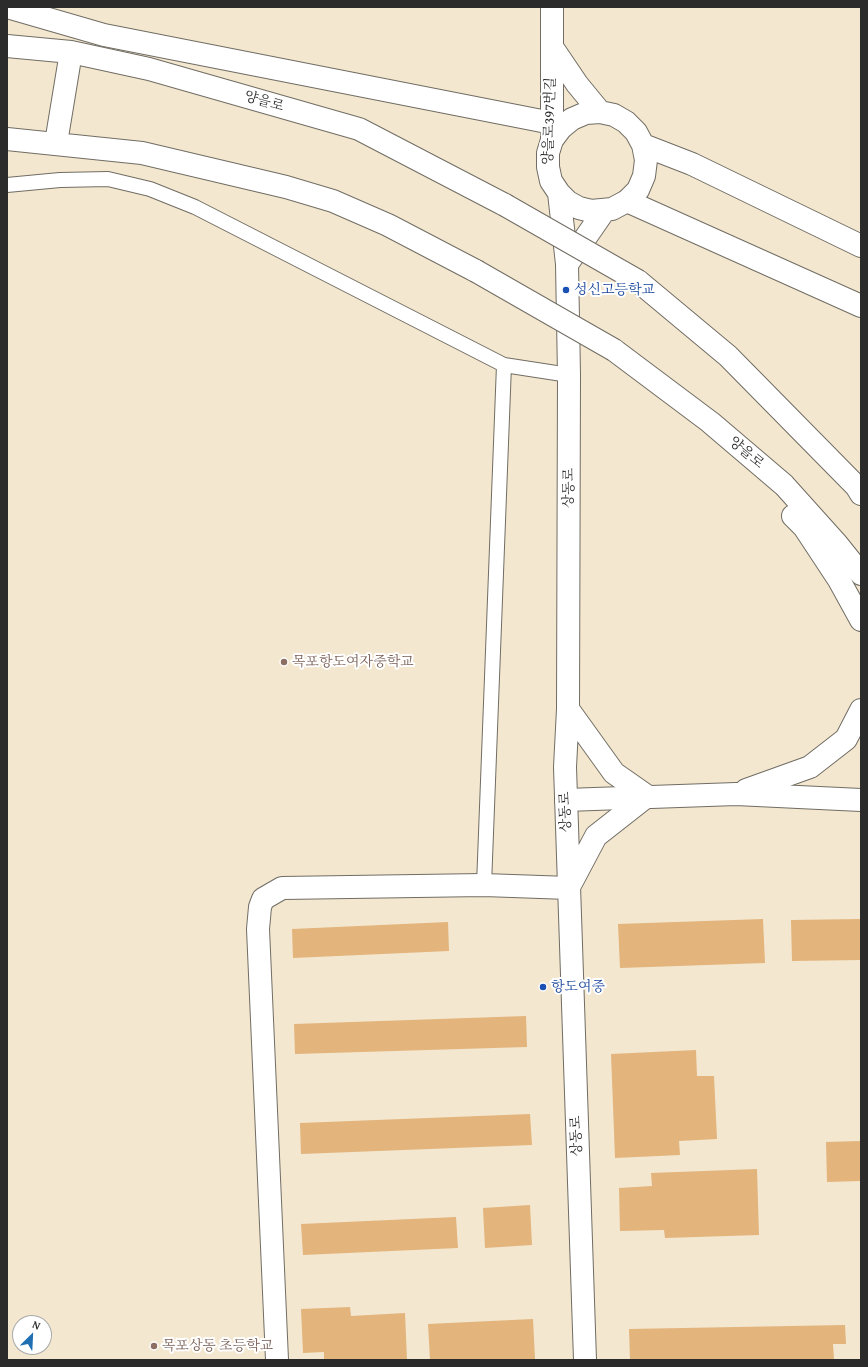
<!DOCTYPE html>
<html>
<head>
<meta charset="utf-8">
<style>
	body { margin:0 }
	#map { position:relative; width:868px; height:1367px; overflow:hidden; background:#f3e7cf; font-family:"Gentium Book Plus",serif }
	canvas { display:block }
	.frame { position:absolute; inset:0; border:8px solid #2b2b2b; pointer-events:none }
	.north { position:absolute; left:12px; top:1315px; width:40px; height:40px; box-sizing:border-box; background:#fff; border:1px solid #aaa; border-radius:50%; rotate:24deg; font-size:11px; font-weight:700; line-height:16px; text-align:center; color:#2b2b2b }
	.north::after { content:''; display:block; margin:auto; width:14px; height:18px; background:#1f6fb2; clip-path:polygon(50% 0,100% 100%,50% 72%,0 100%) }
</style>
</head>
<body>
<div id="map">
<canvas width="868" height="1367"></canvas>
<div class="frame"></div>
<div class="north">N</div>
</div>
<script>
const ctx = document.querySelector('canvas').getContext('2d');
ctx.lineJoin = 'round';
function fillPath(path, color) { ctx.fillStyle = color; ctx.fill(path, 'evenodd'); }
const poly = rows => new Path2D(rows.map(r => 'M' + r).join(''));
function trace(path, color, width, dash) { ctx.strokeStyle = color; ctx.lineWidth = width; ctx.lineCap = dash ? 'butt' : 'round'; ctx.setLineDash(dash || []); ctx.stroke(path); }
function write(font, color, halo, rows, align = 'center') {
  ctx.font = font + ' "Gentium Book Plus","Noto Serif KR",serif'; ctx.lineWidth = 4; ctx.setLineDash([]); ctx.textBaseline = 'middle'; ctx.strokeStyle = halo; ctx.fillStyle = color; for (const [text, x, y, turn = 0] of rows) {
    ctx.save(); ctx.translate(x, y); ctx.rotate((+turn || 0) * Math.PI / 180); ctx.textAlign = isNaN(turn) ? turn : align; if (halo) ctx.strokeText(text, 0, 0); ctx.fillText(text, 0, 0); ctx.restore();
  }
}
const building = poly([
	[763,919,765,963,620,968,618,924],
	[861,919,861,960,792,961,791,920],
	[448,922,449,951,293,958,292,929],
	[526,1016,527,1047,295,1054,294,1024],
	[696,1050,697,1076,714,1076,717,1139,679,1141,680,1155,615,1158,611,1054],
	[530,1114,532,1145,301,1154,300,1123],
	[861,1141,861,1181,827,1182,826,1142],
	[757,1169,759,1235,665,1238,664,1230,620,1231,619,1188,652,1186,651,1173],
	[530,1205,532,1245,485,1248,483,1208],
	[456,1217,458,1248,303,1255,301,1224],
	[350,1307,351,1316,405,1313,407,1360,324,1360,324,1352,303,1353,301,1309],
	[533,1319,535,1359,430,1360,428,1324],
	[845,1325,846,1344,833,1344,834,1360,630,1360,629,1329]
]);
const lane = poly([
	[7,185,60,180,108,179,150,189,195,207,504,365,484,885],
	[504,365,569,375]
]);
const street = poly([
	[7,7,104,35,552,123],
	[552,7,552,140,548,153,548,167,551,181,559,193,567,264,569,375,568,709,565,767,585,1360],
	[552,47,577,84,600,112],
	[552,140,561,128,572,119,586,113,600,112,614,115,626,122,636,132,643,145,646,160,644,176,638,190,627,201,612,209,591,211,579,208,568,202,559,193],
	[643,145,692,164,861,246],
	[568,263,604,211],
	[568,709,614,773,647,796,596,836,569,887],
	[277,1360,258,929,260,907,263,899,282,888,484,885,569,888]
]);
const secondary = poly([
	[7,46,71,52,149,69,359,129,505,205],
	[7,139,142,153,286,187,333,201,388,225,476,271],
	[56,143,71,52],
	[627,201,861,306],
	[638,281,728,356,856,486,861,494],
	[614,350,710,422,784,485,837,544,861,574],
	[793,516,804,527,839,580,861,620],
	[746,790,810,767,846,739,861,710],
	[566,800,736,794,861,800]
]);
const secondaryBridge = poly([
	[505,205,638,281],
	[476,271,614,350]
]);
const markers = [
	[566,290,4,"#1a4fb4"],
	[284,662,4,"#8d6e63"],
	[543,987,4,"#1a4fb4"],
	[154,1346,4,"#8d6e63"]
];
const streetNames = [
	["양을로",264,102,16],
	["양을로397번길",550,121,-88],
	["양을로",746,453,40],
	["상동로",569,488,-90],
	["상동로",566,812,-92],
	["상동로",577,1136,-92]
];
const transitNames = [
	["성신고등학교",574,290],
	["항도여중",551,987]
];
const educationNames = [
	["목포항도여자중학교",292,662],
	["목포상동 초등학교",162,1346]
];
fillPath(building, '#e3b47c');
trace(lane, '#716d64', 16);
trace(street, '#716d64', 24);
trace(secondary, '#716d64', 24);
trace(lane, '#fff', 14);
trace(street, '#fff', 22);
trace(secondary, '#fff', 22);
trace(secondaryBridge, '#716d64', 24, []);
trace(secondaryBridge, '#fff', 22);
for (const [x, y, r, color] of markers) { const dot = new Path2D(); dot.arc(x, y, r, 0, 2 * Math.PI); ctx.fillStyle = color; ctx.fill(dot); trace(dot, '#fff', 1.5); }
write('14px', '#2b2b2b', '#fff', streetNames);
write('14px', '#164399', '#fff', transitNames, 'left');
write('14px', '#785e54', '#fff', educationNames, 'left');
</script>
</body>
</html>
